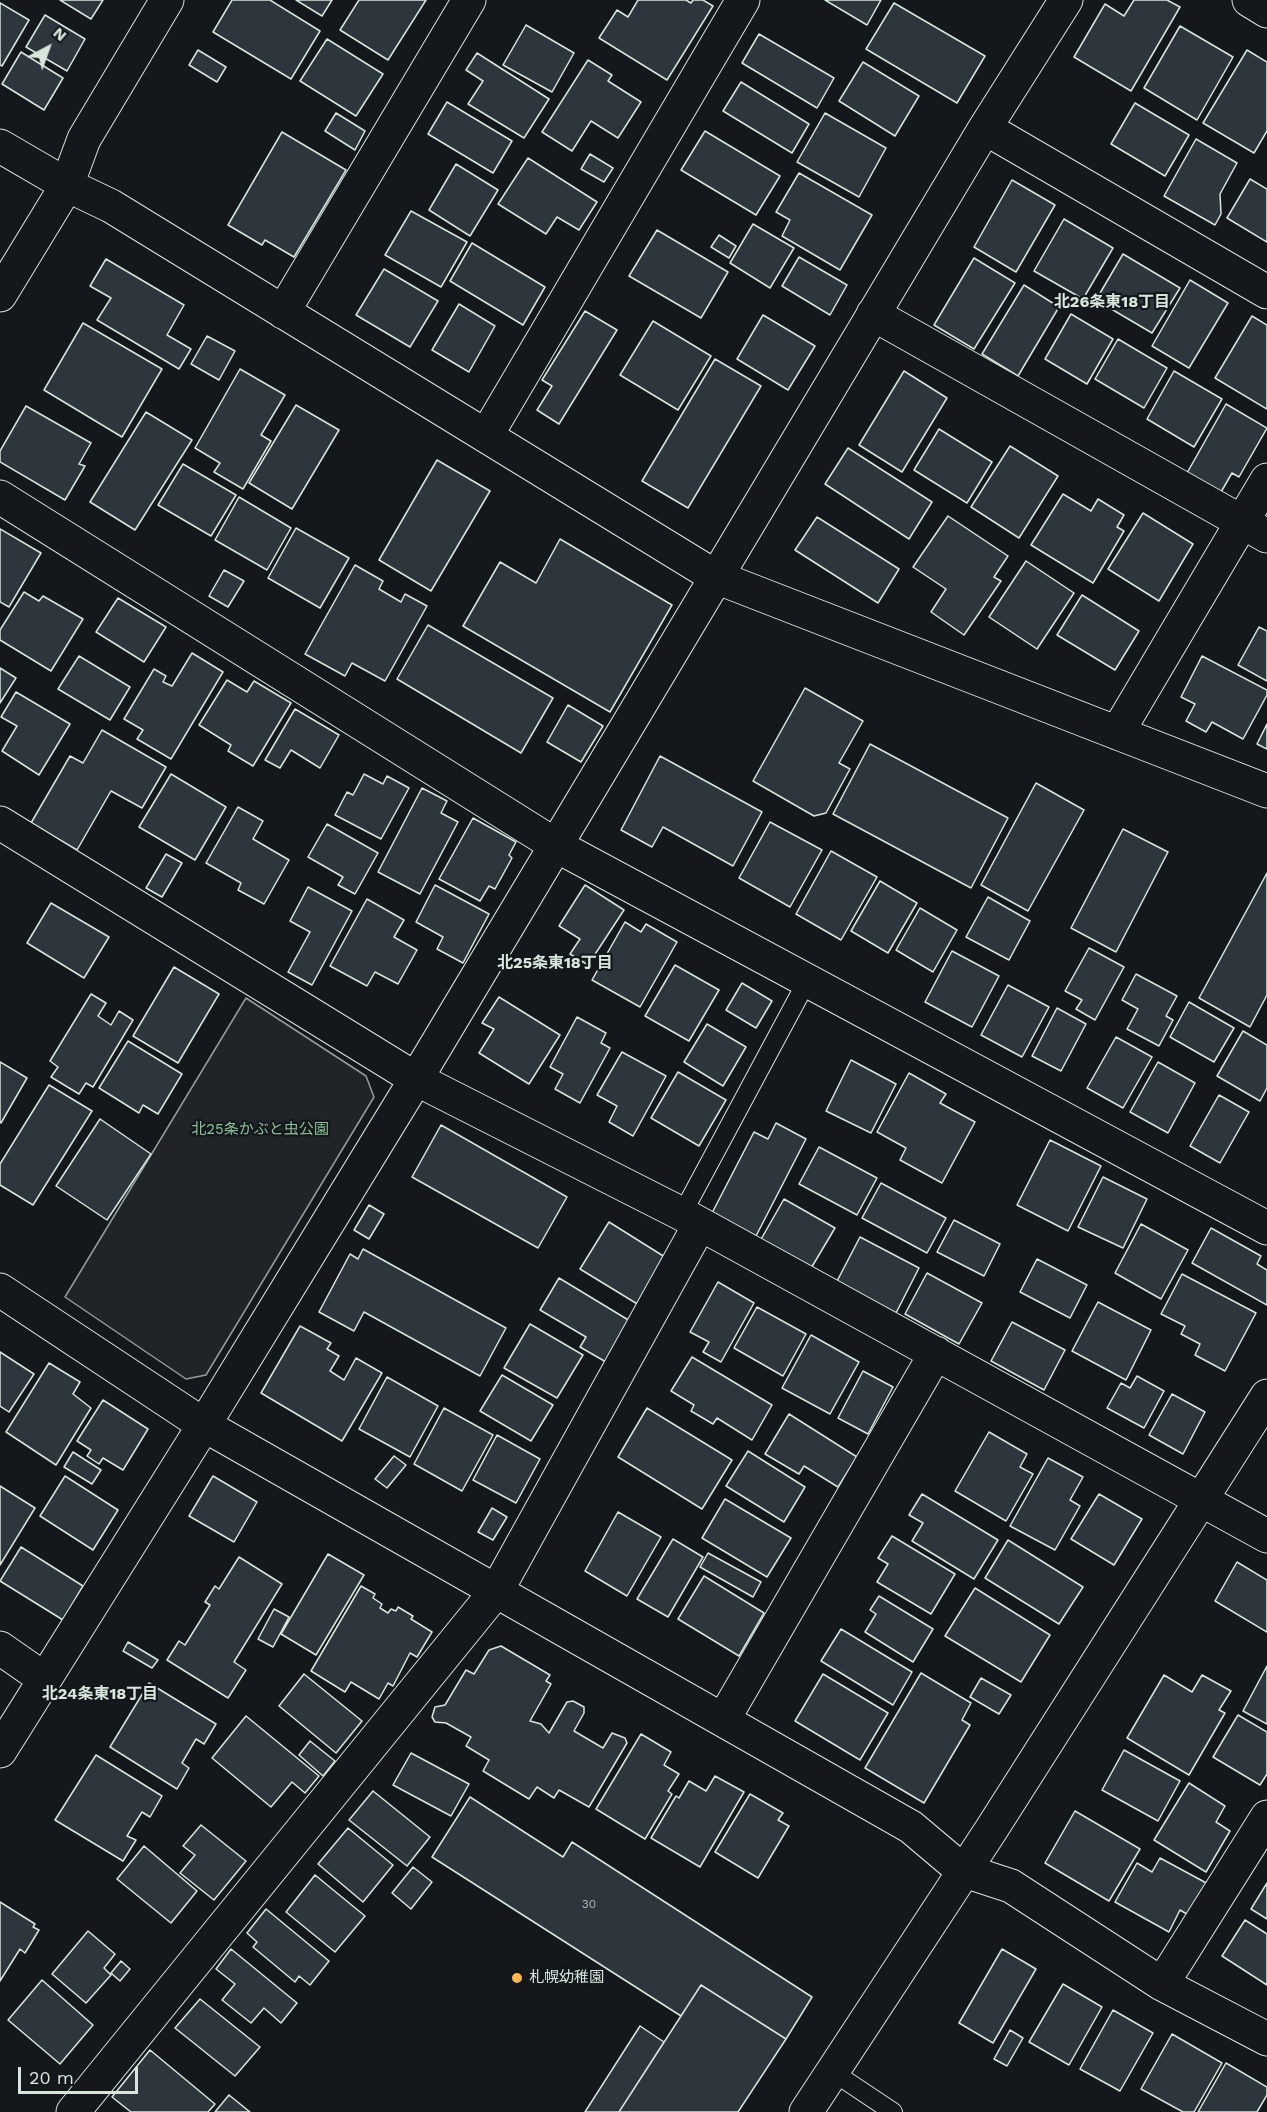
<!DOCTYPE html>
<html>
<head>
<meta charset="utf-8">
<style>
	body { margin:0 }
	#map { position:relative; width:1267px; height:2112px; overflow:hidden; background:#14181c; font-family:"Work Sans",sans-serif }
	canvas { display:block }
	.north { position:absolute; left:18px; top:18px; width:60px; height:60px; -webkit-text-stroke:4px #14181c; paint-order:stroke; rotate:41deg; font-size:16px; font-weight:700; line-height:24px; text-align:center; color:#d8e6dc }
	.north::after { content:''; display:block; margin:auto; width:21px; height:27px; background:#d8e6dc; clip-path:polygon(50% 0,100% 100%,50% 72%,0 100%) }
	.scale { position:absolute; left:18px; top:2067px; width:120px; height:27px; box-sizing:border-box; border:3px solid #d8e6dc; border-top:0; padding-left:8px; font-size:18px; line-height:21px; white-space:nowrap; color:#d8e6dc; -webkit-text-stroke:4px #14181c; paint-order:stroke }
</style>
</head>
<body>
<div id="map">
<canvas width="1267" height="2112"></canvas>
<div class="north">N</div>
<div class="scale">20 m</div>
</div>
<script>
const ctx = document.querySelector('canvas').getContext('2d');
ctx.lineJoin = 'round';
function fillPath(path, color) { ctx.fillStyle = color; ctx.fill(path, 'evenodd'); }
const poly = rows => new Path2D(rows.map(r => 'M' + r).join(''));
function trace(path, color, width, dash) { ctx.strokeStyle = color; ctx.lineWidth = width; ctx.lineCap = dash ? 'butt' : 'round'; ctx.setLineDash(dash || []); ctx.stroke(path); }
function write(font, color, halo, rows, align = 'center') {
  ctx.font = font + ' "Work Sans","Noto Sans JP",sans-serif'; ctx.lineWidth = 4.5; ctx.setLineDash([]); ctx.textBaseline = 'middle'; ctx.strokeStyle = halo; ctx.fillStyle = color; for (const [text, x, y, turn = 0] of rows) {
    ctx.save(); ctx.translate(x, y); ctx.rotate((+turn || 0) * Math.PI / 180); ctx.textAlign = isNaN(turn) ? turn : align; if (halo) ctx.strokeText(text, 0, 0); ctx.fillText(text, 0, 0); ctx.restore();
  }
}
const green = poly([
	[246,998,366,1076,374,1097,206,1375,186,1379,65,1297,246,998]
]);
const building = poly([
	[60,0,103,0,91,19,60,0],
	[232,0,270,0,320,31,291,79,213,32,232,0],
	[296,0,332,0,322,16,296,0],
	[359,0,426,0,388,60,340,30,359,0],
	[638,0,686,0,691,3,693,0,703,0,713,6,667,80,599,38,617,10,628,17,638,0],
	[825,0,881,0,867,25,825,0],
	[1134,0,1167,0,1180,7,1131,91,1074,57,1105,4,1124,16,1134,0],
	[0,3,29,20,2,66,0,65,0,3],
	[894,3,985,56,957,103,866,49,894,3],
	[45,15,85,39,67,71,26,47,45,15],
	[526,25,574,53,552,92,503,65,526,25],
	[1180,26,1233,57,1197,120,1144,88,1180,26],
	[759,34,834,78,817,108,742,63,759,34],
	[327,39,383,74,356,116,300,81,327,39],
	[198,50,226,67,217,82,189,65,198,50],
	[1247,50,1267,62,1267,131,1254,153,1203,123,1247,50],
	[21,52,63,78,44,110,2,84,21,52],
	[477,53,549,99,524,138,468,104,483,81,466,70,477,53],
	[588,60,612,75,608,81,641,102,618,138,591,121,572,151,542,132,588,60],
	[863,62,919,96,895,136,839,101,863,62],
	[741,82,809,124,792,153,723,111,741,82],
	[447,102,512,141,493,173,428,134,447,102],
	[1135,103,1189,135,1165,176,1111,144,1135,103],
	[336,113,365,131,355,150,325,131,336,113],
	[825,113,886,148,859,197,797,162,825,113],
	[705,131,780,176,756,215,681,170,705,131],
	[282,132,346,170,294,257,265,240,262,245,228,225,282,132],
	[1196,139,1237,163,1220,194,1221,214,1215,225,1164,196,1196,139],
	[590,154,613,168,604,182,581,169,590,154],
	[528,158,597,202,579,230,557,217,546,234,498,204,528,158],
	[456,164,498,190,470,236,429,210,456,164],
	[799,173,872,215,840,270,782,236,790,220,776,212,799,173],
	[1250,179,1267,189,1267,242,1227,218,1250,179],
	[1012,180,1055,205,1016,272,974,247,1012,180],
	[411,211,467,242,441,287,385,255,411,211],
	[1064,219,1113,248,1083,299,1034,271,1064,219],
	[753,224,794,248,770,288,730,263,753,224],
	[657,230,728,272,701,318,629,276,657,230],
	[719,235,736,246,729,258,711,247,719,235],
	[472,243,545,287,523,325,450,281,472,243],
	[1123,254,1180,288,1152,333,1096,300,1123,254],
	[799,257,847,285,830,315,782,286,799,257],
	[974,258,1015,283,974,349,934,325,974,258],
	[106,259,184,305,167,335,191,349,179,369,97,320,111,298,90,286,106,259],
	[384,269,438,301,410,347,356,315,384,269],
	[1190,280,1228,303,1189,368,1152,346,1190,280],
	[1024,285,1059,307,1018,376,982,354,1024,285],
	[459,304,495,326,469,372,432,350,459,304],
	[585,311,617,330,559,424,537,410,552,386,542,380,585,311],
	[1071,314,1113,339,1087,384,1045,359,1071,314],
	[763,315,815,346,788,390,737,359,763,315],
	[1252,316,1267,325,1267,409,1215,378,1252,316],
	[653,321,711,356,678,410,620,375,653,321],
	[83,323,162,369,122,437,44,390,83,323],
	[207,336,235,351,219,380,191,364,207,336],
	[1118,339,1167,368,1144,408,1095,379,1118,339],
	[715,359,761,386,688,508,642,481,715,359],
	[240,369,285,395,261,435,271,441,243,489,214,472,220,463,195,448,240,369],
	[904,371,947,398,902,472,859,445,904,371],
	[1174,371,1222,399,1194,447,1147,419,1174,371],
	[1226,404,1267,428,1239,477,1232,473,1221,492,1187,473,1226,404],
	[296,405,339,430,292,509,249,483,296,405],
	[26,406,91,443,79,464,85,466,65,500,0,462,0,451,26,406],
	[146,412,192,440,135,530,90,502,146,412],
	[939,429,992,462,967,503,914,470,939,429],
	[1010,446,1058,476,1019,538,971,507,1010,446],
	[848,448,932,502,909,539,825,484,848,448],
	[437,460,490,491,431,591,379,560,437,460],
	[183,464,236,495,211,536,158,505,183,464],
	[1063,494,1091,511,1098,499,1124,515,1117,527,1124,531,1093,583,1031,545,1063,494],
	[239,497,291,528,267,570,215,540,239,497],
	[1143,513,1193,544,1159,601,1108,569,1143,513],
	[948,516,1008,556,994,577,1001,581,964,635,931,612,946,589,913,567,948,516],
	[817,517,899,569,878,603,795,550,817,517],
	[296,528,349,558,320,608,268,578,296,528],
	[0,529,41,553,9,607,0,602,0,529],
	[560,539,672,605,610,712,463,626,500,562,536,583,560,539],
	[1026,561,1074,593,1037,649,989,617,1026,561],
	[355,565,383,581,379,589,401,602,405,594,427,606,385,681,352,663,345,676,305,654,355,565],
	[224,570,244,581,228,607,209,596,224,570],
	[24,592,39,601,43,596,83,619,51,671,0,640,0,630,24,592],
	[1082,595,1139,631,1115,670,1057,635,1082,595],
	[118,598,166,627,144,662,96,632,118,598],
	[428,625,553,698,521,753,397,679,428,625],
	[1259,627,1267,631,1267,681,1238,665,1259,627],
	[192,653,223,672,171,759,137,739,143,730,124,719,154,669,166,676,163,682,172,686,192,653],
	[79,656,130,687,110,720,58,689,79,656],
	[1202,656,1267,690,1267,695,1243,739,1212,722,1206,732,1186,721,1195,704,1181,697,1202,656],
	[0,668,16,678,0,703,0,668],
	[227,680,247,692,254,681,291,703,253,766,228,751,231,745,199,725,227,680],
	[805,688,863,721,839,763,850,769,826,813,814,816,753,781,805,688],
	[16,692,70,724,39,775,2,751,17,726,1,717,16,692],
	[568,705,603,726,581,762,547,742,568,705],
	[295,709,339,735,320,768,291,750,280,768,265,760,295,709],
	[1267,724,1267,749,1257,744,1267,724],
	[102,730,166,767,142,808,111,791,77,850,31,823,70,756,83,763,102,730],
	[870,744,1008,818,971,888,833,814,870,744],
	[660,756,762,812,733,866,663,827,652,847,621,830,660,756],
	[171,774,226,807,195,860,139,827,171,774],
	[364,774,383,784,387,776,409,788,381,839,335,815,347,792,353,795,364,774],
	[1036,783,1084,810,1028,911,981,885,1036,783],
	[422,788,447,801,441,813,458,822,420,894,378,872,422,788],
	[238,807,263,821,253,839,289,860,264,904,238,890,241,883,206,863,238,807],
	[473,818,516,842,509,855,512,858,495,889,489,886,480,901,439,879,473,818],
	[770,822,822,850,790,907,739,878,770,822],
	[327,824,378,853,355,894,338,885,343,877,308,857,327,824],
	[1123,829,1168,852,1116,952,1071,928,1123,829],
	[831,851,877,877,841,940,796,914,831,851],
	[166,854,182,863,162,897,146,888,166,854],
	[1267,873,1267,995,1250,1027,1199,998,1267,873],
	[880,881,917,903,888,953,851,931,880,881],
	[435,885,489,914,463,963,437,949,443,937,416,922,435,885],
	[585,885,624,910,588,965,570,954,580,939,559,926,585,885],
	[308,887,352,911,312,985,288,972,310,932,290,921,308,887],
	[988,897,1030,921,1009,960,966,937,988,897],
	[367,899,404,920,394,937,417,950,398,984,375,972,367,986,330,966,367,899],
	[51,903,109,937,84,978,27,943,51,903],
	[920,908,957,930,933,972,896,950,920,908],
	[625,922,641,932,646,924,677,942,640,1007,592,980,625,922],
	[1089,948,1124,967,1095,1020,1076,1009,1082,1000,1065,991,1089,948],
	[952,951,999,976,972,1027,925,1002,952,951],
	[675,965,719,990,689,1041,645,1016,675,965],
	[174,967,219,994,178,1063,133,1036,174,967],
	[1136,974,1177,996,1166,1016,1173,1020,1159,1046,1127,1029,1138,1009,1122,1000,1136,974],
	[742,983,772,1001,756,1028,726,1010,742,983],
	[1008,985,1049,1007,1022,1057,981,1035,1008,985],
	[91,994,106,1003,98,1016,111,1025,119,1011,133,1020,93,1087,86,1083,79,1094,51,1077,58,1067,50,1061,91,994],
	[499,997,560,1035,529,1084,479,1053,494,1029,482,1023,499,997],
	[1189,1002,1234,1028,1214,1062,1170,1037,1189,1002],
	[1057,1008,1086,1024,1061,1071,1032,1056,1057,1008],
	[577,1017,606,1033,601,1043,610,1048,580,1103,555,1089,563,1074,550,1067,577,1017],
	[707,1024,746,1047,723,1086,684,1062,707,1024],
	[1243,1031,1267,1045,1267,1088,1260,1101,1217,1076,1243,1031],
	[1116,1037,1152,1057,1123,1108,1087,1088,1116,1037],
	[128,1041,182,1074,158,1114,143,1105,139,1113,99,1088,128,1041],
	[622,1052,666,1076,633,1136,609,1122,617,1106,597,1095,622,1052],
	[851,1060,896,1084,871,1133,826,1111,851,1060],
	[0,1062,27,1078,1,1123,0,1122,0,1062],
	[1158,1062,1195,1083,1168,1133,1130,1112,1158,1062],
	[678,1072,726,1100,699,1146,651,1118,678,1072],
	[909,1073,946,1094,940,1103,975,1122,942,1183,900,1160,906,1148,877,1132,909,1073],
	[49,1085,92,1111,33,1205,0,1185,0,1164,49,1085],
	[1219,1095,1249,1112,1220,1163,1190,1146,1219,1095],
	[100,1119,151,1154,107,1220,56,1186,100,1119],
	[776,1123,806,1139,756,1236,712,1213,754,1132,768,1139,776,1123],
	[441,1125,567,1197,538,1248,412,1177,441,1125],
	[1050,1140,1101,1166,1068,1231,1017,1205,1050,1140],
	[819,1147,877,1178,857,1215,799,1184,819,1147],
	[1103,1177,1147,1199,1123,1248,1078,1227,1103,1177],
	[881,1183,946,1218,927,1253,862,1218,881,1183],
	[784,1199,835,1228,810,1270,760,1241,784,1199],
	[369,1205,384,1214,369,1239,354,1230,369,1205],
	[954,1220,1000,1244,984,1276,937,1252,954,1220],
	[609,1222,668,1259,639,1305,580,1269,609,1222],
	[1141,1224,1188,1250,1161,1299,1115,1273,1141,1224],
	[1211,1228,1261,1256,1257,1264,1267,1270,1267,1305,1192,1263,1211,1228],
	[860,1237,919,1268,896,1313,836,1283,860,1237],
	[363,1249,506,1328,480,1376,364,1312,354,1331,319,1312,350,1254,358,1259,363,1249],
	[1037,1259,1087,1285,1070,1318,1020,1292,1037,1259],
	[927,1273,982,1303,959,1344,905,1314,927,1273],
	[1182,1274,1256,1313,1225,1371,1195,1355,1200,1344,1181,1334,1185,1326,1161,1314,1182,1274],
	[559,1278,630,1321,606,1362,580,1347,586,1337,540,1310,559,1278],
	[718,1282,754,1303,721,1362,703,1352,709,1342,690,1332,718,1282],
	[1098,1302,1151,1330,1126,1380,1072,1351,1098,1302],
	[757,1307,806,1334,783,1376,734,1348,757,1307],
	[1012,1322,1065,1350,1044,1390,991,1361,1012,1322],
	[530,1324,583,1355,557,1398,504,1368,530,1324],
	[300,1326,331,1343,327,1349,339,1356,330,1371,344,1380,356,1358,382,1373,342,1441,261,1393,300,1326],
	[811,1335,859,1362,830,1414,782,1388,811,1335],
	[0,1352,34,1374,9,1412,0,1406,0,1352],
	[692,1357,772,1405,752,1440,717,1418,713,1424,691,1411,694,1405,671,1391,692,1357],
	[49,1363,80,1382,73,1394,91,1408,56,1465,6,1432,49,1363],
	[863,1371,893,1387,868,1434,838,1418,863,1371],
	[502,1375,553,1405,531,1441,480,1411,502,1375],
	[1137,1376,1164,1391,1144,1428,1107,1408,1121,1383,1130,1388,1137,1376],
	[387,1377,438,1406,410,1457,359,1429,387,1377],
	[1172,1394,1205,1412,1183,1454,1149,1435,1172,1394],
	[103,1400,148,1429,123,1470,103,1458,99,1464,87,1456,91,1450,77,1441,103,1400],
	[444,1408,493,1435,462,1491,414,1464,444,1408],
	[647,1408,732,1460,702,1509,618,1457,647,1408],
	[789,1414,857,1457,838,1487,804,1466,799,1474,765,1454,789,1414],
	[989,1432,1027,1454,1020,1467,1033,1474,1006,1521,955,1491,989,1432],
	[497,1435,540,1459,516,1503,473,1480,497,1435],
	[748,1451,805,1487,784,1522,726,1486,748,1451],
	[73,1452,101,1470,92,1484,64,1467,73,1452],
	[394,1456,406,1465,387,1488,375,1479,394,1456],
	[1048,1458,1083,1477,1070,1500,1080,1506,1055,1550,1010,1526,1048,1458],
	[65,1476,118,1510,93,1550,40,1516,65,1476],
	[213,1476,257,1502,234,1542,189,1516,213,1476],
	[0,1486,35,1508,0,1565,0,1486],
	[922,1494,998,1540,974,1579,912,1541,923,1523,909,1515,922,1494],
	[1099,1494,1142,1519,1114,1565,1071,1539,1099,1494],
	[725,1499,791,1538,767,1577,702,1538,725,1499],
	[492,1508,507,1517,493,1540,478,1532,492,1508],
	[618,1512,661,1537,627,1596,585,1571,618,1512],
	[892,1536,955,1574,931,1614,877,1582,888,1564,878,1558,892,1536],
	[673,1539,703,1557,668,1617,637,1599,673,1539],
	[1008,1540,1083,1587,1059,1624,985,1578,1008,1540],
	[21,1547,83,1586,63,1620,0,1581,21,1547],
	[708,1553,761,1582,753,1597,700,1567,708,1553],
	[328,1554,364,1575,316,1655,281,1634,328,1554],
	[239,1557,282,1584,234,1662,246,1670,228,1698,167,1660,179,1641,185,1645,210,1605,205,1602,215,1586,219,1589,239,1557],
	[1237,1562,1267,1580,1267,1632,1215,1601,1237,1562],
	[704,1576,764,1613,739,1656,678,1619,704,1576],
	[361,1586,375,1594,373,1598,382,1604,380,1608,388,1613,391,1609,396,1611,398,1607,413,1616,411,1619,432,1632,417,1657,410,1653,393,1686,388,1683,379,1699,351,1682,345,1692,311,1671,361,1586],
	[975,1588,1050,1635,1021,1682,945,1636,975,1588],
	[879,1596,933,1629,913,1662,865,1632,876,1614,870,1610,879,1596],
	[274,1609,289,1617,273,1647,258,1639,274,1609],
	[841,1629,912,1672,893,1705,821,1661,841,1629],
	[128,1642,158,1660,152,1668,123,1651,128,1642],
	[501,1646,550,1675,546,1681,551,1684,530,1721,541,1724,549,1733,567,1702,573,1701,584,1707,584,1713,574,1731,603,1748,612,1733,625,1738,627,1743,589,1807,559,1790,554,1798,537,1787,529,1799,483,1771,489,1760,466,1746,471,1737,446,1723,435,1722,432,1717,435,1707,445,1705,466,1670,474,1674,489,1650,501,1646],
	[1267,1666,1267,1724,1243,1711,1267,1666],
	[921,1673,971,1703,962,1720,970,1725,924,1803,865,1768,921,1673],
	[304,1674,362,1721,336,1753,279,1706,304,1674],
	[823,1674,888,1713,860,1760,795,1721,823,1674],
	[1164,1675,1192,1692,1202,1675,1231,1691,1219,1710,1225,1713,1189,1775,1127,1738,1164,1675],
	[981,1678,1011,1695,999,1714,970,1697,981,1678],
	[149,1683,216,1724,204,1744,196,1739,182,1763,189,1768,177,1789,110,1747,149,1683],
	[1238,1715,1267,1732,1267,1774,1260,1785,1213,1757,1238,1715],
	[246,1716,319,1776,305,1793,292,1782,271,1807,212,1758,246,1716],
	[641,1734,671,1752,664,1765,679,1774,668,1791,672,1794,645,1839,596,1809,641,1734],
	[310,1741,335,1761,323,1776,299,1755,310,1741],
	[1124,1750,1180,1781,1158,1821,1102,1790,1124,1750],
	[411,1753,469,1784,451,1816,393,1785,411,1753],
	[96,1755,162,1796,150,1817,142,1812,127,1836,136,1840,123,1861,55,1820,96,1755],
	[715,1776,744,1792,700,1867,651,1838,676,1796,679,1798,689,1781,706,1791,715,1776],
	[1189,1783,1225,1806,1216,1822,1230,1831,1206,1872,1154,1840,1189,1783],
	[373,1791,430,1837,407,1866,349,1820,373,1791],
	[750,1794,783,1813,778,1820,789,1826,758,1878,715,1852,750,1794],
	[470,1797,563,1857,572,1842,812,1997,786,2039,701,1985,681,2016,432,1857,470,1797],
	[1075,1811,1140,1849,1109,1901,1045,1863,1075,1811],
	[201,1825,246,1861,214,1900,180,1873,195,1855,183,1846,201,1825],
	[348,1828,393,1865,363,1902,318,1864,348,1828],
	[144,1846,197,1891,171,1923,117,1879,144,1846],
	[1160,1858,1210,1885,1192,1917,1180,1910,1169,1932,1115,1902,1137,1863,1152,1872,1160,1858],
	[413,1867,432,1882,411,1909,392,1893,413,1867],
	[315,1875,365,1916,335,1952,286,1912,315,1875],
	[1267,1883,1267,1919,1251,1909,1267,1883],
	[0,1902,35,1924,33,1927,39,1930,25,1953,20,1949,0,1981,0,1902],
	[266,1909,329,1961,310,1985,299,1976,295,1982,253,1947,257,1942,247,1933,266,1909],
	[1245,1920,1267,1934,1267,1985,1222,1956,1245,1920],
	[88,1931,115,1954,104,1968,111,1975,86,2003,52,1974,88,1931],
	[231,1949,297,2003,281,2023,264,2008,251,2023,222,2000,235,1984,216,1969,231,1949],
	[1002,1949,1036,1969,993,2043,959,2023,1002,1949],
	[121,1961,130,1969,120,1981,111,1973,121,1961],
	[42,1980,93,2025,60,2064,8,2020,42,1980],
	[1063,1984,1102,2007,1069,2065,1029,2042,1063,1984],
	[701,1985,786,2039,738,2112,619,2112,701,1985],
	[200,1999,260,2047,235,2076,175,2028,200,1999],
	[1113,2010,1153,2033,1120,2091,1080,2069,1113,2010],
	[640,2026,664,2042,619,2112,585,2112,640,2026],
	[1010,2030,1023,2038,1007,2066,994,2059,1010,2030],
	[1172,2034,1222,2063,1194,2112,1183,2112,1141,2089,1172,2034],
	[150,2050,215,2104,208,2112,131,2112,112,2097,150,2050],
	[1226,2063,1267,2087,1267,2095,1257,2112,1198,2112,1226,2063],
	[229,2095,250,2112,215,2112,229,2095]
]);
const service = poly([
	[682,1214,807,981],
	[833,2072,893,2112]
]);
const minor = poly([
	[1249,0,1267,11],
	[985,128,1267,292],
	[0,146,67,185,111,206,716,577,1267,791],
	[283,312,469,0],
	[873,314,1267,536],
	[486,436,743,0],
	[0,497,557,846,1267,1228],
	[1117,733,1267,480],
	[0,823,416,1079,682,1214,1267,1536],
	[0,1290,204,1425,911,1827,962,1870,1011,1886,1162,1984,1267,2039],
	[0,1648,43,1678],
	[723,1720,936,1353],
	[0,1751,204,1425,416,1079,985,128,1066,0],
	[1162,1984,1267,1817],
	[73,2112,497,1590,700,1224]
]);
const tertiary = poly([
	[0,295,67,185,84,139,167,0],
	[806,2112,991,1830,1267,1396]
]);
const markers = [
	[517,1978,6,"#ffb74d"]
];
const numberNames = [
	["30",589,1904]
];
const parkNames = [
	["北25条かぶと虫公園",260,1130]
];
const poiNames = [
	["札幌幼稚園",529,1978]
];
const neighbourhoodNames = [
	["北26条東18丁目",1112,302],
	["北25条東18丁目",555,963],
	["北24条東18丁目",100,1694]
];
fillPath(green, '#202428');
trace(green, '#939e99', 1.5);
fillPath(building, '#2c363c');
trace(building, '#d8e6dc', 1.5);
trace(service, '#d8e6dc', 20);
trace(minor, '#d8e6dc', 35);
trace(tertiary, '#d8e6dc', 35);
trace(service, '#14181c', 18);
trace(minor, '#14181c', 33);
trace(tertiary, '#14181c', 33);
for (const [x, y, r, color] of markers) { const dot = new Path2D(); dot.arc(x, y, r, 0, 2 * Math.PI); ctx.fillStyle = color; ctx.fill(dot); trace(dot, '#14181c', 2); }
write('12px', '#adbab4', null, numberNames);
write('15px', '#8ac095', '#14181c', parkNames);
write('15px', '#d8e6dc', '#14181c', poiNames, 'left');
write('bold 16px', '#d8e6dc', '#14181c', neighbourhoodNames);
</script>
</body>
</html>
